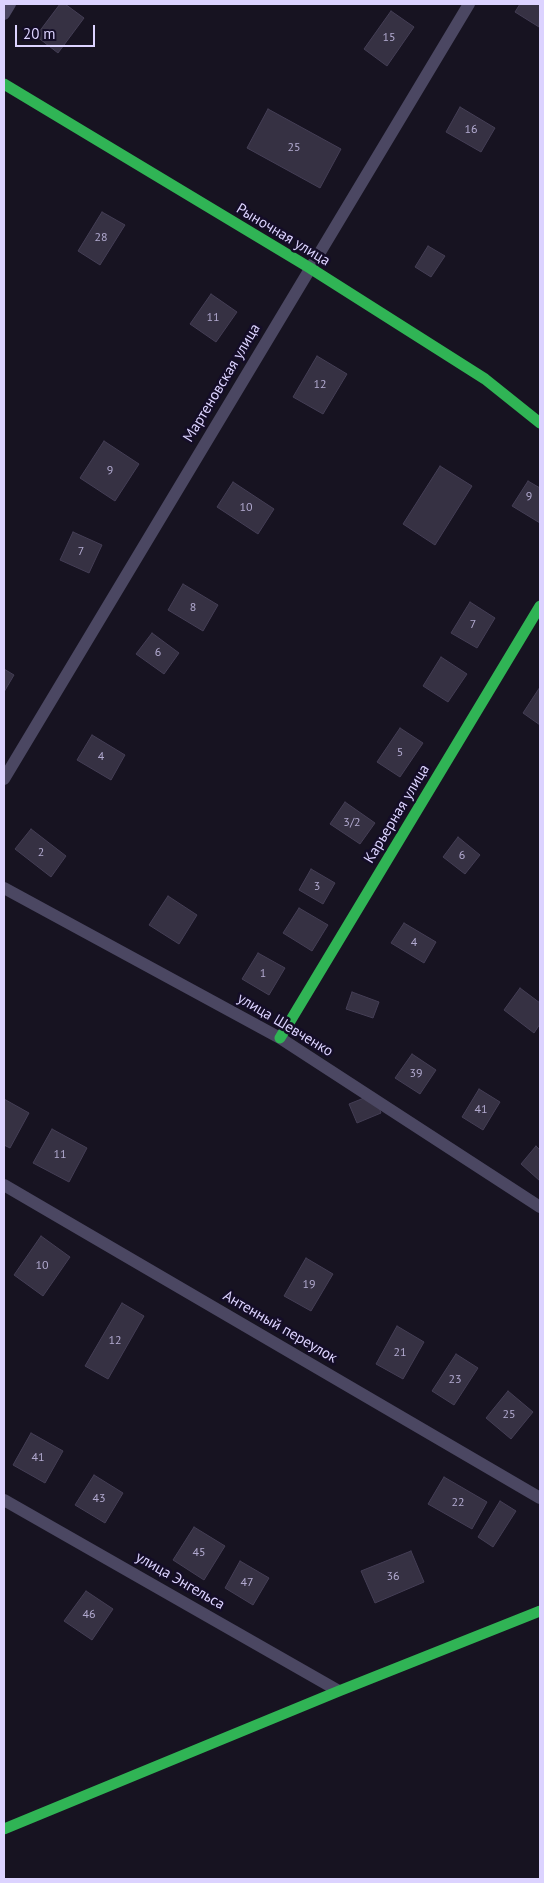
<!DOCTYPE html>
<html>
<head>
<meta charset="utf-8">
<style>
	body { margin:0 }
	#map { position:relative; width:544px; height:1883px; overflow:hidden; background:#171321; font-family:"PT Sans",sans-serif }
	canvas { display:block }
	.frame { position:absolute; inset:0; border:5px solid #dcd3ff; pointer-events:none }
	.scale { position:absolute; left:15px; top:25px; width:80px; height:22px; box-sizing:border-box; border:2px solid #dcd3ff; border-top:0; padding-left:6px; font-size:15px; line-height:18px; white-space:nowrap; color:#dcd3ff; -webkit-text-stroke:4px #140d27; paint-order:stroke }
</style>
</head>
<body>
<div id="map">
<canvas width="544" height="1883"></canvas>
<div class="frame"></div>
<div class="scale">20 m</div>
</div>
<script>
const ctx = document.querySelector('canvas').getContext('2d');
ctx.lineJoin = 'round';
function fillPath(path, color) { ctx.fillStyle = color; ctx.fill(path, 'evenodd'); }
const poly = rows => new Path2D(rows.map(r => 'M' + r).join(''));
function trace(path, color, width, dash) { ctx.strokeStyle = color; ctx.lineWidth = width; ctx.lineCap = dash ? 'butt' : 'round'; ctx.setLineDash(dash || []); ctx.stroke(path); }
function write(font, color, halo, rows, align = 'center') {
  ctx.font = font + ' "PT Sans",sans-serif'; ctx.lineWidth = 5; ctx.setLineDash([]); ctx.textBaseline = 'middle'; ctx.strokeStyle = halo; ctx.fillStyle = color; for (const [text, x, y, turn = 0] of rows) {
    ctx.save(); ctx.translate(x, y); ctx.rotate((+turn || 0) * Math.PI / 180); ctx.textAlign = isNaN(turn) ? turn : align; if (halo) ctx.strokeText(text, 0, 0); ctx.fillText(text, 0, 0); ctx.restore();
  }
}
const building = poly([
	[60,4,65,4,84,18,58,53,36,36,60,4],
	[520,4,540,4,539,27,515,12,520,4],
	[391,11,414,27,387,66,364,49,391,11],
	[460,107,495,128,481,152,446,132,460,107],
	[268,109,341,149,320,188,247,148,268,109],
	[102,212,125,225,100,265,78,251,102,212],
	[428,246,445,256,431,277,415,267,428,246],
	[211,294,237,312,216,342,190,324,211,294],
	[317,356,347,374,323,414,293,397,317,356],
	[104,441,139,464,115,501,80,478,104,441],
	[440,466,472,486,435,545,403,524,440,466],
	[528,481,540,488,540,523,512,506,528,481],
	[233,482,274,509,258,534,217,507,233,482],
	[73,532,102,545,89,573,60,560,73,532],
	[183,584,218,605,203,631,168,610,183,584],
	[470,602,495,618,477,648,451,633,470,602],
	[152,633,179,653,164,674,136,654,152,633],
	[441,657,467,674,448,702,423,686,441,657],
	[4,669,14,675,4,692,4,669],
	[540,687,540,725,523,713,540,687],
	[400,728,423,743,400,777,377,762,400,728],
	[92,735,125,755,111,780,77,760,92,735],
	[345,802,375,823,360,844,330,824,345,802],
	[31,829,66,856,51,877,15,849,31,829],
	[458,837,480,855,465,874,443,857,458,837],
	[311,869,335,883,323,904,299,890,311,869],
	[168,896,197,915,179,944,149,925,168,896],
	[299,908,328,925,312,951,283,933,299,908],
	[404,923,436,942,424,963,391,943,404,923],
	[258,953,285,968,269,995,242,979,258,953],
	[520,988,540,1003,540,1024,534,1033,504,1010,520,988],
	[352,992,379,1002,373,1018,346,1009,352,992],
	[412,1054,436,1070,420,1094,395,1078,412,1054],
	[479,1089,500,1102,483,1130,462,1117,479,1089],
	[374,1094,381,1113,357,1123,349,1104,374,1094],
	[4,1099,29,1113,10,1148,4,1145,4,1099],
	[52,1129,87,1148,69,1182,33,1163,52,1129],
	[536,1146,540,1150,540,1181,521,1164,536,1146],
	[41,1236,70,1257,43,1296,14,1275,41,1236],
	[306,1258,333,1274,311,1311,284,1296,306,1258],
	[122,1303,144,1316,108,1379,85,1366,122,1303],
	[397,1326,424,1342,403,1379,376,1364,397,1326],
	[456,1354,478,1368,454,1405,432,1391,456,1354],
	[508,1391,533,1412,511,1439,486,1418,508,1391],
	[31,1433,63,1451,45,1483,13,1465,31,1433],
	[94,1475,123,1493,105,1523,75,1505,94,1475],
	[444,1477,487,1502,472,1529,428,1504,444,1477],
	[500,1501,516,1511,493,1547,478,1537,500,1501],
	[194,1527,225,1546,204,1580,173,1560,194,1527],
	[411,1551,424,1582,375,1603,361,1571,411,1551],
	[240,1561,269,1578,253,1605,225,1588,240,1561],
	[86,1591,113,1609,92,1640,64,1621,86,1591]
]);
const lane = poly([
	[4,14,10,4],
	[4,779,469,4],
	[4,888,280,1038,540,1207],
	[4,1185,540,1498],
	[4,1500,337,1690]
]);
const fast = poly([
	[4,84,310,268,485,379,540,423],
	[280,1038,540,606],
	[4,1829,339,1691,540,1611]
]);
const numberNames = [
	["15",389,38],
	["16",471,130],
	["25",294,148],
	["28",101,238],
	["11",213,318],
	["12",320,385],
	["9",110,471],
	["9",529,497],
	["10",246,508],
	["7",81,552],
	["8",193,608],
	["7",473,625],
	["6",158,653],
	["5",400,753],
	["4",101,757],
	["3/2",352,823],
	["2",41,853],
	["6",462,856],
	["3",317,887],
	["4",414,943],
	["1",263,974],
	["39",416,1074],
	["41",481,1110],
	["11",60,1155],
	["10",42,1266],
	["19",309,1285],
	["12",115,1341],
	["21",400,1353],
	["23",455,1380],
	["25",509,1415],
	["41",38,1458],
	["43",99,1499],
	["22",458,1503],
	["45",199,1553],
	["36",393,1577],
	["47",247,1583],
	["46",89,1615]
];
const streetNames = [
	["Рыночная улица",283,235,31],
	["Мартеновская улица",222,383,-59],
	["Карьерная улица",397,814,-59],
	["улица Шевченко",285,1025,31],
	["Антенный переулок",280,1327,30],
	["улица Энгельса",180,1581,30]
];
fillPath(building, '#363143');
trace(building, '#443e55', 1);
trace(lane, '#4b4762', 12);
trace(fast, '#30b455', 11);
write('12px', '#b2aad0', null, numberNames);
write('15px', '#dcd3ff', '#140d27', streetNames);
</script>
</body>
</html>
